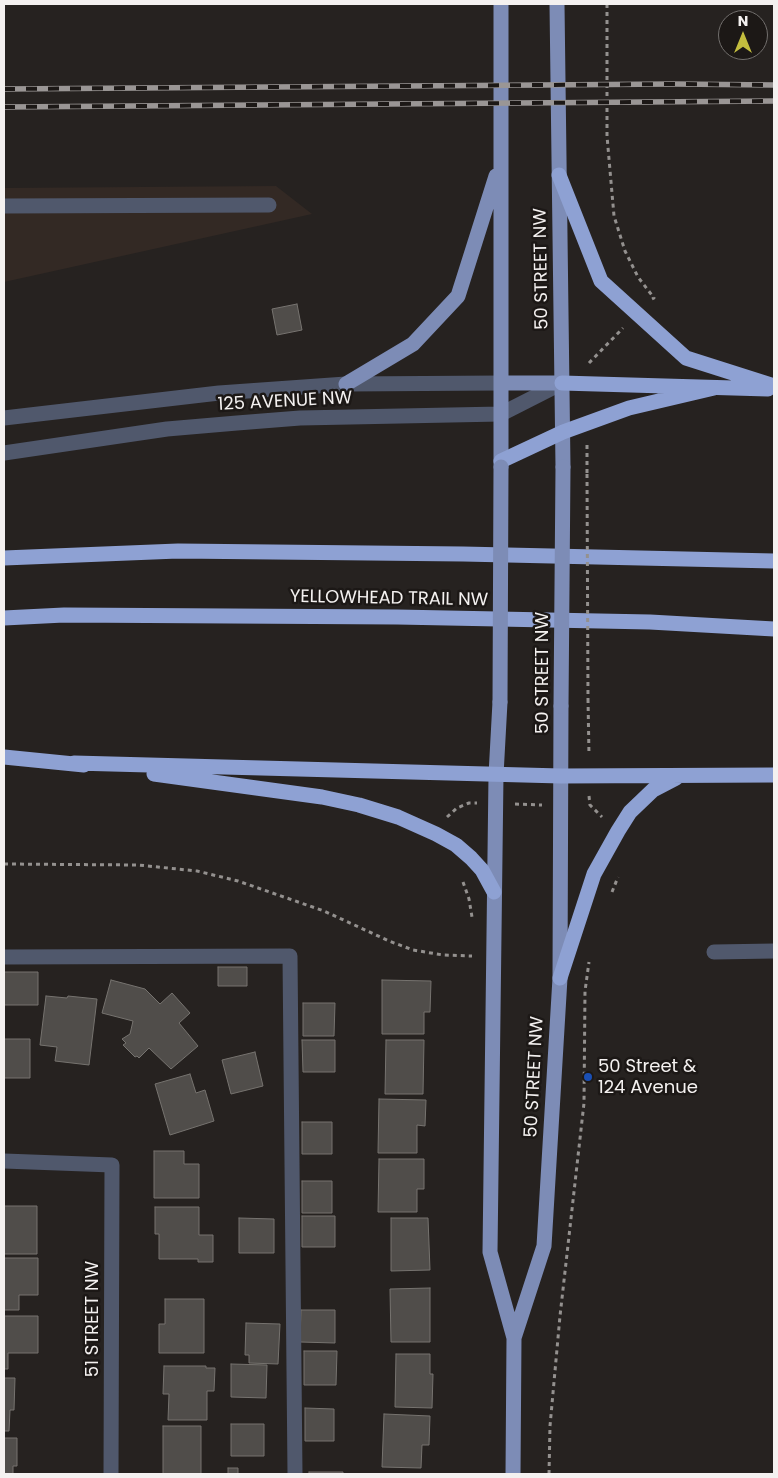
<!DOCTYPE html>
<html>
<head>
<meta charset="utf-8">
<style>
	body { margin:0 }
	#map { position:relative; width:778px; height:1478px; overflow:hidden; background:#262220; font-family:Poppins,sans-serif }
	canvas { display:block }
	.frame { position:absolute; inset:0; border:5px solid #f4f1f0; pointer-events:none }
	.north { position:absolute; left:718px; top:10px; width:50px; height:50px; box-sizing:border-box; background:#1c1816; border:1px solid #726f6d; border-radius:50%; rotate:0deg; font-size:14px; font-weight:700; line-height:20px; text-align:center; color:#f4f1f0 }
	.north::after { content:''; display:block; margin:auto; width:18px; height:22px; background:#c3bd3e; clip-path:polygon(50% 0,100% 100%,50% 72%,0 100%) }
</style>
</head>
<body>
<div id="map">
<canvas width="778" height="1478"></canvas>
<div class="frame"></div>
<div class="north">N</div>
</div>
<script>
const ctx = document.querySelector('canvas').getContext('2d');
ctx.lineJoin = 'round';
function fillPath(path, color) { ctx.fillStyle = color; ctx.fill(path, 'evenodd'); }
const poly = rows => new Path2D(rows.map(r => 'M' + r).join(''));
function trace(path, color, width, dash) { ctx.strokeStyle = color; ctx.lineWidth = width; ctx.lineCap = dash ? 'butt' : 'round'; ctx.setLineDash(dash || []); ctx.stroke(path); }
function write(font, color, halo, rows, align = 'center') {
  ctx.font = font + ' Poppins,sans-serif'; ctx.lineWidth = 5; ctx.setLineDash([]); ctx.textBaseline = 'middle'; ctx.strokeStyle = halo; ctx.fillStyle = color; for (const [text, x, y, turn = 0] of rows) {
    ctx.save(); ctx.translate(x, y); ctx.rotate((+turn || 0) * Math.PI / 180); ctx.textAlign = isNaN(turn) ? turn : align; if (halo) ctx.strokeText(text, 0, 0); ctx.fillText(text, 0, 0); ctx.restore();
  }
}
const built = poly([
	[276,186,312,214,4,282,4,188]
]);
const building = poly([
	[297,304,302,330,277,335,272,309,297,304],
	[218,967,247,967,247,986,218,986,218,967],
	[4,972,38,972,38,1005,4,1005,4,972],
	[111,980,145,989,160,1004,172,993,190,1013,179,1023,198,1046,171,1069,149,1048,139,1058,137,1056,135,1057,123,1045,126,1043,122,1039,130,1034,133,1021,102,1013,111,980],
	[382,980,431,981,430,1012,424,1012,424,1034,382,1034,382,980],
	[46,996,67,998,68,996,97,999,89,1065,55,1061,57,1047,40,1045,46,996],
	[303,1003,335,1003,334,1036,303,1036,303,1003],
	[4,1039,30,1039,30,1078,4,1078,4,1039],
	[302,1040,335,1040,335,1072,303,1072,302,1040],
	[386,1040,424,1040,423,1094,385,1094,386,1040],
	[255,1052,263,1086,231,1094,222,1060,255,1052],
	[190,1074,196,1093,205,1090,214,1121,170,1135,155,1084,190,1074],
	[379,1099,426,1100,425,1126,417,1125,417,1153,378,1153,379,1099],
	[302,1122,332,1122,332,1154,302,1154,302,1122],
	[154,1151,184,1151,184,1164,199,1164,199,1198,154,1198,154,1151],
	[379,1159,424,1159,424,1189,417,1189,417,1212,378,1212,379,1159],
	[302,1181,332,1181,332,1213,302,1213,302,1181],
	[4,1206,37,1206,37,1254,4,1254,4,1206],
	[155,1207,199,1207,199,1235,213,1235,213,1262,198,1262,198,1259,159,1259,159,1234,155,1234,155,1207],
	[302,1216,335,1216,335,1247,302,1247,302,1216],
	[239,1218,274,1219,274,1253,239,1253,239,1218],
	[391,1218,428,1218,430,1270,391,1271,391,1218],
	[4,1258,38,1258,38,1295,19,1295,19,1310,4,1310,4,1258],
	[430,1288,430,1342,391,1342,390,1289,430,1288],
	[165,1299,204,1299,204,1353,159,1353,159,1324,165,1324,165,1299],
	[301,1310,335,1310,335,1343,300,1342,301,1310],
	[4,1316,38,1316,38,1353,8,1353,8,1369,4,1369,4,1316],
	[246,1323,280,1324,278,1364,249,1363,249,1355,245,1355,246,1323],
	[304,1351,337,1351,336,1385,304,1385,304,1351],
	[396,1354,430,1354,430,1374,433,1374,432,1408,395,1407,396,1354],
	[231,1364,267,1365,266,1398,231,1397,231,1364],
	[164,1366,206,1366,206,1368,215,1368,214,1391,207,1391,207,1420,168,1420,169,1394,163,1394,164,1366],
	[4,1378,15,1378,14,1410,10,1410,9,1431,4,1431,4,1378],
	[305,1408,334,1409,334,1441,305,1441,305,1408],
	[384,1414,430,1416,429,1445,422,1445,421,1468,382,1467,384,1414],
	[231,1424,264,1424,264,1456,231,1456,231,1424],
	[163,1426,201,1426,201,1474,163,1474,163,1426],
	[4,1438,17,1438,17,1466,13,1466,13,1474,4,1474,4,1438],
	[228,1468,238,1468,238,1474,228,1474,228,1468],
	[309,1472,343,1472,343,1474,309,1474,309,1472]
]);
const path = poly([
	[607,4,607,136,614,216,625,251,638,277,654,298,652,299],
	[589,363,623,328],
	[587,445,587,474],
	[588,699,589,755],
	[589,796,590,805,602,817],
	[515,804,542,805],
	[447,817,457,808,469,803,477,803],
	[4,864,138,865,197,871,238,881,324,911,389,941,413,950,443,955,472,956],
	[463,882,469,899,472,917],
	[612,892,618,877],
	[549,1474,550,1426,560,1316,584,1103,585,991,589,962]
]);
const minor = poly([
	[4,206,269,205],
	[4,418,219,393,346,384,501,383],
	[4,453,167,429,237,423,300,418,501,414,562,383],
	[714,952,774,951],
	[4,957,290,956,295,1474],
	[4,1161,112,1165,111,1474]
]);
const major = poly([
	[557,4,563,467],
	[501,383,562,383],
	[346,384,413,344,458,296,496,176],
	[501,467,501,4],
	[500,702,496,775,490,1252,514,1338,513,1474],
	[514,1338,544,1246,560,978,561,706]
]);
const highway = poly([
	[559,175,601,281,686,358,774,386],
	[562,383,768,389],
	[501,461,563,432,629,408,714,388],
	[4,558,178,551,463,554,774,561],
	[4,618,64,615,397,617,650,622,774,629],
	[4,757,84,765],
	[74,763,561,776,774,775],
	[154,774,322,797,359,805,398,817,436,834,456,845,471,858,482,870,494,892],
	[560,978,594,874,618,831,630,812,653,790,676,778]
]);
const rail = poly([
	[4,89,674,84,774,85],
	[4,107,774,101]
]);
const pathBridge = poly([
	[587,474,588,699]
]);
const majorBridge = poly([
	[500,702,501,467],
	[561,706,563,467]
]);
const markers = [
	[588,1077,5,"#1a4fb4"]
];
const streetNames = [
	["50 STREET NW",542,269,-91],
	["125 AVENUE NW",285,402,-3],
	["YELLOWHEAD TRAIL NW",389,599,1],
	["50 STREET NW",543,673,-90],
	["50 STREET NW",535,1077,-87],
	["51 STREET NW",93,1319,-90]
];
const poiNames = [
	["50 Street &",598,1067],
	["124 Avenue",598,1088]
];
fillPath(built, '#332924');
fillPath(building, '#504d4a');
trace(building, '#76736f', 1);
trace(path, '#94918f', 3, [4, 4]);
trace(minor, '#50586c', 15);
trace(major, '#7d8cb6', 15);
trace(highway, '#8ea1d3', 15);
trace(rail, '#9a9695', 5.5);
trace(rail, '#1c1816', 4, [11]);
trace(pathBridge, '#94918f', 3, [4, 4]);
trace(majorBridge, '#7d8cb6', 15);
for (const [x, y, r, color] of markers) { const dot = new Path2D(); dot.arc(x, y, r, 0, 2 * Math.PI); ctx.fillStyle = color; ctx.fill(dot); trace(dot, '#1c1816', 2); }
write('18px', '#f4f1f0', '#1c1816', streetNames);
write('18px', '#f4f1f0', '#1c1816', poiNames, 'left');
</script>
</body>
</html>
